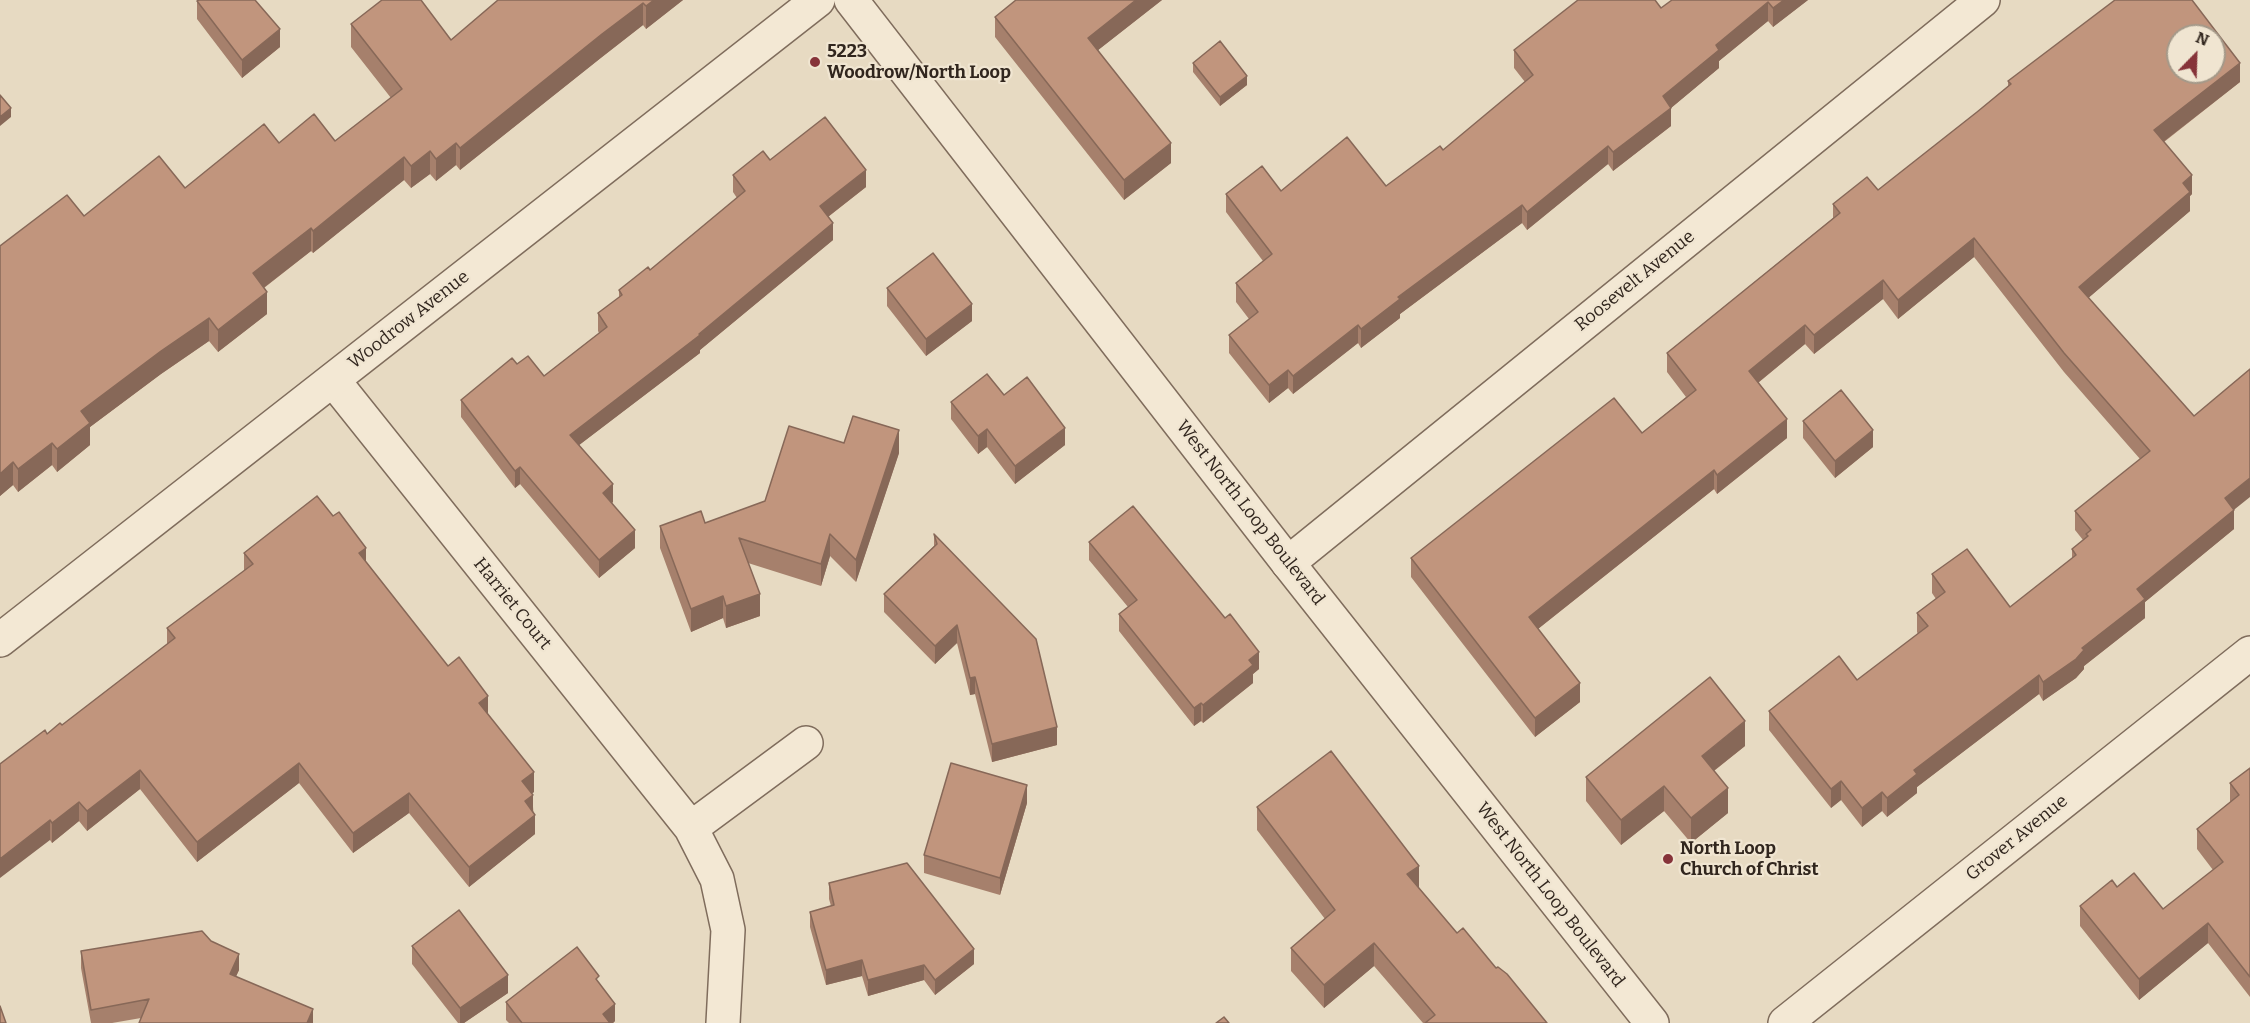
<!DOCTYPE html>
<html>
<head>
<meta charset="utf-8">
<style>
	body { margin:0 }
	#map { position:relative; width:2250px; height:1023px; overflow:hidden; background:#e7dac2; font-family:Bitter,serif }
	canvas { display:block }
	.north { position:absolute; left:2166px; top:24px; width:60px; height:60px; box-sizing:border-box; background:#f0e5d1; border:2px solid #a49989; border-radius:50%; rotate:23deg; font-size:16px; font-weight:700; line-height:24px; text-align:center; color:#31261e }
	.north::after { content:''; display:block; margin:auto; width:21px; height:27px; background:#863339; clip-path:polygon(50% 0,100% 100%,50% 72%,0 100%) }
</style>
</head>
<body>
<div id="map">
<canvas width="2250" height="1023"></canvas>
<div class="north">N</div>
</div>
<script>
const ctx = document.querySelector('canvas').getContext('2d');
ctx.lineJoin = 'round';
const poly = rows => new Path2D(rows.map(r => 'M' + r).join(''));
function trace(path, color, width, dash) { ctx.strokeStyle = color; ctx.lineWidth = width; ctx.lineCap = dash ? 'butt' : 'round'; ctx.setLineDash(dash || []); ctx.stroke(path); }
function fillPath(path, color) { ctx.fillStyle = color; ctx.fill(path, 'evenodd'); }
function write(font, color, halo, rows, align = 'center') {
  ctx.font = font + ' Bitter,serif'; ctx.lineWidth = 4.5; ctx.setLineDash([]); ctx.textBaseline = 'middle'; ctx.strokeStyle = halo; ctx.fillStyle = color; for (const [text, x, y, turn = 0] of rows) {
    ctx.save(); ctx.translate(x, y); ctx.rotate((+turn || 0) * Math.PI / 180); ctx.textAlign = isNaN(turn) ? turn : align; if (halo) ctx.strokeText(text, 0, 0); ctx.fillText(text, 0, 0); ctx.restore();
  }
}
const minor = poly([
	[333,380,691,828,717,879,728,930,723,1023],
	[1288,563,1983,0],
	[691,828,806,743],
	[1785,1023,2250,653]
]);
const tertiary = poly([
	[851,0,1288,563,1652,1023],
	[0,640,818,0]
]);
const wall = poly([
	[498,0,683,0,646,29,643,25,602,57,460,170,456,165,436,181,430,174,411,188,404,180,313,253,311,251,264,288,267,314,218,352,209,341,161,374,90,427,90,445,57,472,52,465,18,492,13,485,0,496,0,246,84,216,185,188,279,143,335,141,391,98,351,47,351,24,451,40],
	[1162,0,1098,50,1171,163,1124,200,995,37,995,17],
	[1808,0,1773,27,1768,21,1719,61,1719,68,1671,108,1671,126,1613,171,1608,164,1527,230,1522,223,1400,314,1400,318,1361,348,1358,343,1293,394,1288,388,1269,403,1229,353,1229,335,1249,319,1236,302,1236,283,1263,261,1226,212,1226,194,1386,186,1443,150,1525,82,1514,68,1514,50,1661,8],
	[197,1,280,47,242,78,197,19],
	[1193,63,1247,85,1220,106,1193,72],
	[2008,81,2240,82,2164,142,2192,194,2190,196,2190,211,2088,298,2234,510,2234,529,2145,602,2145,618,2084,666,2084,669,2076,678,2043,701,2039,694,1917,787,1917,793,1887,817,1882,811,1862,827,1841,800,1831,808,1769,730,1769,711,1857,680,1918,634,1917,632,1917,613,1936,599,1932,593,1932,574,2010,607,2072,558,2072,549,2083,540,2075,530,2075,511,2140,459,2064,372,1974,257,1898,319,1883,299,1814,354,1805,344,1758,383,1787,438,1717,494,1714,489,1538,629,1580,702,1535,737,1411,577,1411,558,1642,433,1686,397,1667,372,1667,353,1833,218,1833,204,1878,190,1977,112,2008,86],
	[770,160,866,187,828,217,833,240,700,350,700,353,579,445,613,502,612,503,635,548,599,578,520,484,515,488,461,417,461,400,517,364,544,376,599,333,598,331,598,313,619,298,619,290,650,270,737,198,733,192,733,175],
	[887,288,972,321,926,356,887,306],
	[1004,395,1065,445,1015,484,987,447,978,454,951,419,951,402],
	[1803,421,1873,447,1835,478,1803,438],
	[844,443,899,453,856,582,830,556,821,586,748,563,760,616,726,628,723,618,691,632,660,548,660,526,705,523,765,501],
	[934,534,1057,745,992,762,975,694,970,695,957,643,935,664,884,612,884,594,934,546],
	[1089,542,1259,669,1253,674,1253,683,1203,723,1201,721,1194,726,1119,631,1119,614,1128,607,1089,560],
	[244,553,366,562,448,666,488,715,534,792,532,793,535,834,469,887,409,813,353,853,299,783,197,862,140,789,87,831,79,821,52,843,50,840,47,734,62,725,167,644,167,628,244,571],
	[1745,746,1714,771,1728,813,1691,843,1664,811,1621,845,1586,801,1586,777],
	[2250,768,2250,997,2208,943,2139,1000,2080,926,2080,906,2117,887,2163,909,2213,870,2197,849,2197,829,2230,802,2230,783],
	[1027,803,1000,895,924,873,924,855],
	[1257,807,1419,888,1457,933,1496,968,1547,1023,1423,1023,1374,966,1324,1008,1291,971,1291,948,1325,919,1257,830],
	[829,883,974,964,935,995,924,980,868,996,862,976,826,985,810,927,810,912,831,906,829,899],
	[211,941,239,970,236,976,313,1023,141,1018,112,1023,91,1023,81,968,81,951],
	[412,946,508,993,464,1023,458,1023,412,964],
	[599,984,615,1021,613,1023,509,1023,506,1020,506,1002]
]);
const shadedWall = poly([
	[654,0,683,0,646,29,646,6],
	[1136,0,1162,0,1088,58,1088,38],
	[1784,0,1808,0,1773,27,1773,8],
	[1768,2,1768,21,1719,61,1719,68,1671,108,1671,126,1613,171,1613,152,1663,96,1716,45],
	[643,3,643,25,602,57,460,170,460,148,602,34],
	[280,29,280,47,242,78,242,60],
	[2240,63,2240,82,2154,149,2154,130],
	[1247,76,1247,85,1220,106,1220,97],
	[11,108,11,117,0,126,0,117],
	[456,143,456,165,436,181,436,159],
	[1171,143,1171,163,1124,200,1124,180],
	[1608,146,1608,164,1527,230,1527,212],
	[430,151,430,174,411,188,411,166],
	[404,157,404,180,313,253,313,231],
	[866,170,866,187,820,223,820,206],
	[2192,175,2192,194,2190,196,2190,211,2079,306,2079,287,2183,183],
	[1522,205,1522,223,1400,314,1400,318,1361,348,1361,329,1398,297],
	[833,223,833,240,700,350,700,353,570,452,570,435,699,334],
	[311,228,311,251,253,296,253,273],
	[1974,238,1974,257,1898,319,1898,300],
	[1883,280,1883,299,1814,354,1814,335],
	[267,292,267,314,218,352,218,330],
	[972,304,972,321,926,356,926,339],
	[209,318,209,341,161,374,90,427,90,445,57,472,57,449,81,411,161,351],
	[1358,325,1358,343,1293,394,1293,376],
	[1805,325,1805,344,1749,390,1749,371],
	[1288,370,1288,388,1269,403,1269,385],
	[1787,419,1787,438,1717,494,1717,475],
	[1065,428,1065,445,1015,484,1015,466],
	[987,429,987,447,978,454,978,436],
	[899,430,899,453,856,582,856,560],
	[1873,430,1873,447,1835,478,1835,461],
	[52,443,52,465,18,492,18,469],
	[13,462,13,485,0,496,0,474],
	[520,467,520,484,515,488,515,471],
	[1714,470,1714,489,1529,636,1529,617],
	[2250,478,2250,497,2225,517,2225,498],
	[613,484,613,502,603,510,603,493],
	[2234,510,2234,529,2145,602,2145,618,2084,666,2084,669,2076,678,2043,701,2043,682,2082,648,2137,589],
	[635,530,635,548,599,578,599,560],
	[830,534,830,556,821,586,821,564],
	[366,548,366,567,359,553],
	[760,594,760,616,726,628,726,606],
	[723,596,723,618,691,632,691,609],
	[957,625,957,643,935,664,935,646],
	[1259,652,1259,669,1253,674,1253,683,1203,723,1203,705,1249,660],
	[2039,675,2039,694,1917,787,1917,793,1887,817,1887,798,1914,770],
	[975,677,975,694,970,695,970,678],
	[1580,683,1580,702,1535,737,1535,718],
	[488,696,488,715,479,703],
	[1201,703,1201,721,1194,726,1194,708],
	[1745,721,1745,746,1702,780,1702,756],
	[1057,727,1057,745,992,762,992,744],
	[299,763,299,783,197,862,197,842],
	[140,770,140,789,87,831,87,811],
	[534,772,534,792,522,801,522,781],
	[1841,781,1841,800,1831,808,1831,789],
	[1027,785,1027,803,1000,895,1000,878],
	[1664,786,1664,811,1621,845,1621,820],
	[1728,788,1728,813,1691,843,1691,818],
	[1882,792,1882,811,1862,827,1862,808],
	[409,793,409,813,353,853,353,833],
	[533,795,533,814,525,801],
	[79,802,79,821,52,843,52,823],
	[535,815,535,834,469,887,469,867],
	[50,820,50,840,0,878,0,859],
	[1419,866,1419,889,1407,874],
	[2208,923,2208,943,2139,1000,2139,979],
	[1374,943,1374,966,1324,1008,1324,985],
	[974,949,974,964,935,995,935,980],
	[239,954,239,970,230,990,230,974],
	[862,960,862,976,826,985,826,970],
	[924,965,924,980,868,996,868,980],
	[508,975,508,993,464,1023,460,1023,460,1008],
	[615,1004,615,1021,613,1023,603,1023,603,1014],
	[313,1009,313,1023,307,1023]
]);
const building = poly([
	[199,0,255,0,280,29,242,60,197,1,199,0],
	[382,0,421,0,451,40,498,0,654,0,646,6,643,3,602,34,460,148,456,143,436,159,430,151,411,166,404,157,313,231,311,228,253,273,267,292,218,330,209,318,161,351,81,411,90,423,57,449,52,443,18,469,13,462,0,474,0,246,67,195,84,216,159,156,185,188,264,124,279,143,314,114,335,141,402,89,351,24,382,0],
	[1016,0,1136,0,1088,38,1171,143,1124,180,995,17,1016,0],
	[1578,0,1655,0,1661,8,1672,0,1784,0,1773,8,1768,2,1716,45,1719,50,1663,96,1671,108,1613,152,1608,146,1527,212,1522,205,1398,297,1400,299,1361,329,1358,325,1293,376,1288,370,1269,385,1229,335,1258,312,1236,283,1272,254,1226,194,1262,166,1281,191,1347,137,1386,186,1440,146,1443,150,1533,75,1514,50,1578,0],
	[2115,0,2192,0,2240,63,2154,130,2192,175,2183,183,2190,192,2079,287,2194,416,2250,369,2250,478,2225,498,2234,510,2137,589,2145,599,2082,648,2084,650,2076,659,2043,682,2039,675,1914,770,1917,774,1887,798,1882,792,1862,808,1841,781,1831,789,1769,711,1839,656,1857,680,1928,626,1917,613,1945,592,1932,574,1967,549,2010,607,2076,555,2072,549,2088,536,2086,534,2091,530,2075,511,2150,451,2064,353,1974,238,1898,300,1883,280,1814,335,1805,325,1749,371,1787,419,1717,475,1714,470,1529,617,1580,683,1535,718,1411,558,1614,398,1642,433,1696,390,1667,353,1840,213,1833,204,1867,177,1878,190,1977,112,2011,84,2008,81,2115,0],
	[2178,36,2214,36,2214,72,2178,72,2178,36],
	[1220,41,1247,76,1220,97,1193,63,1220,41],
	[0,95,11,108,0,117,0,95],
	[825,117,866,170,820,206,833,223,699,334,700,335,570,435,613,484,603,493,635,530,599,560,520,467,515,471,461,400,512,358,517,364,528,356,544,376,607,327,598,313,622,295,619,290,648,267,650,270,745,191,733,175,763,151,770,160,825,117],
	[933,253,972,304,926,339,887,288,933,253],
	[987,374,1004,395,1027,377,1065,428,1015,466,987,429,978,436,951,402,987,374],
	[1841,390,1873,430,1835,461,1803,421,1841,390],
	[853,416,899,430,856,560,830,534,821,564,739,538,760,594,726,606,723,596,691,609,660,526,701,511,705,523,765,501,789,426,844,443,853,416],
	[317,496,333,516,339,512,366,548,359,553,448,666,459,657,488,696,479,703,534,772,522,781,533,795,525,801,535,815,469,867,409,793,353,833,299,763,197,842,140,770,87,811,79,802,52,823,50,820,0,859,0,764,45,730,47,734,60,723,62,725,175,638,167,628,253,564,244,553,317,496],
	[1133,506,1225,618,1230,614,1259,652,1249,660,1253,665,1203,705,1201,703,1194,708,1119,614,1137,600,1089,542,1133,506],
	[934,534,1036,639,1057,727,992,744,975,677,970,678,957,625,935,646,884,594,937,544,934,534],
	[1710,677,1745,721,1702,756,1728,788,1691,818,1664,786,1621,820,1586,777,1710,677],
	[1331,751,1419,866,1407,874,1457,933,1463,928,1496,968,1498,967,1507,974,1547,1023,1425,1023,1435,1015,1374,943,1324,985,1291,948,1335,910,1257,807,1331,751],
	[951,763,1027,785,1000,878,924,855,951,763],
	[2250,768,2250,977,2208,923,2139,979,2080,906,2112,880,2117,887,2134,873,2163,909,2223,862,2197,829,2239,795,2230,783,2250,768],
	[907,863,974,949,935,980,924,965,868,980,862,960,826,970,810,912,834,905,829,883,907,863],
	[459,910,508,975,460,1008,412,946,459,910],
	[202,931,211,941,239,954,230,974,313,1009,307,1023,139,1023,149,999,91,1010,81,951,202,931],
	[577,947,599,976,596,979,615,1004,603,1014,610,1023,522,1023,506,1002,577,947],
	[0,1006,6,1023,0,1023,0,1006],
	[1224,1017,1229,1023,1216,1023,1224,1017]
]);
const markers = [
	[815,62,6,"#863339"],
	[1668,859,6,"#863339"]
];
const poiNames = [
	["5223",827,52],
	["Woodrow/North Loop",827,73],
	["North Loop",1680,849],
	["Church of Christ",1680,870]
];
const streetNames = [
	["Roosevelt Avenue",1635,281,-39],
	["Woodrow Avenue",409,320,-38],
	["West North Loop Boulevard",1250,513,52],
	["Harriet Court",512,604,51],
	["Grover Avenue",2017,838,-39],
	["West North Loop Boulevard",1550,895,52]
];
trace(minor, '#7f6c5c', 36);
trace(tertiary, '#7f6c5c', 36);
trace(minor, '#f3e8d4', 33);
trace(tertiary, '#f3e8d4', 33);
fillPath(wall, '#a6806c');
fillPath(shadedWall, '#876858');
fillPath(building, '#c1957d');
trace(building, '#876858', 1.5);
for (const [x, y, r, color] of markers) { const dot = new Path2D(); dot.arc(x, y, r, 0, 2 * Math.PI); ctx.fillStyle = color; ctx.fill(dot); trace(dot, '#f0e5d1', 2); }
write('bold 18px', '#31261e', '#f0e5d1', poiNames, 'left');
write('18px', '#31261e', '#f0e5d1', streetNames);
</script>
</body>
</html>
